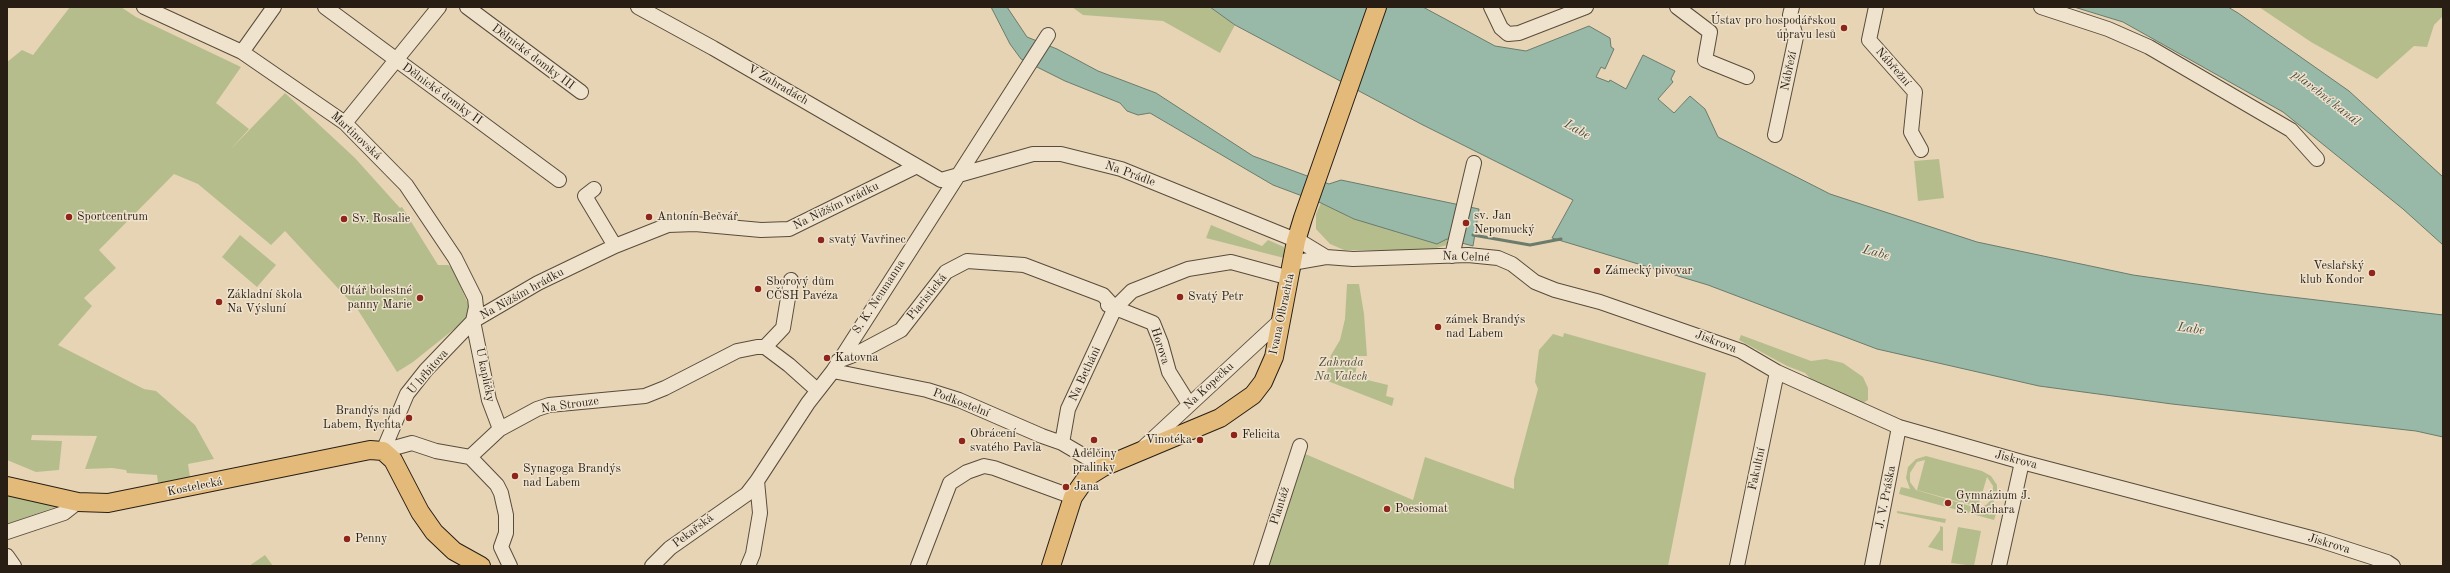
<!DOCTYPE html>
<html>
<head>
<meta charset="utf-8">
<style>
	body { margin:0 }
	#map { position:relative; width:2450px; height:573px; overflow:hidden; background:#e7d4b4; font-family:"Old Standard TT",serif }
	canvas { display:block }
	.frame { position:absolute; inset:0; border:8px solid #281e14; pointer-events:none }
</style>
</head>
<body>
<div id="map">
<canvas width="2450" height="573"></canvas>
<div class="frame"></div>
</div>
<script>
const ctx = document.querySelector('canvas').getContext('2d');
ctx.lineJoin = 'round';
function fillPath(path, color) { ctx.fillStyle = color; ctx.fill(path, 'evenodd'); }
const poly = rows => new Path2D(rows.map(r => 'M' + r).join(''));
function trace(path, color, width, dash) { ctx.strokeStyle = color; ctx.lineWidth = width; ctx.lineCap = dash ? 'butt' : 'round'; ctx.setLineDash(dash || []); ctx.stroke(path); }
function write(font, color, halo, rows, align = 'center') {
  ctx.font = font + ' "Old Standard TT",serif'; ctx.lineWidth = 3; ctx.setLineDash([]); ctx.textBaseline = 'middle'; ctx.strokeStyle = halo; ctx.fillStyle = color; for (const [text, x, y, turn = 0] of rows) {
    ctx.save(); ctx.translate(x, y); ctx.rotate((+turn || 0) * Math.PI / 180); ctx.textAlign = isNaN(turn) ? turn : align; if (halo) ctx.strokeText(text, 0, 0); ctx.fillText(text, 0, 0); ctx.restore();
  }
}
const green = poly([
	[70,7,121,7,136,17,241,67,216,103,249,129,230,150,285,93,355,158,400,208,402,207,438,265,448,265,453,268,470,309,468,318,413,362,397,372,358,310,285,231,271,245,198,184,174,174,99,250,116,268,84,298,92,306,58,345,144,389,156,391,195,425,214,459,188,464,190,477,158,483,157,475,127,473,126,470,112,468,85,469,97,436,32,435,31,440,62,441,59,470,36,472,7,460,7,62,22,50,33,55],
	[1072,7,1210,7,1235,25,1220,53,1163,21,1083,15],
	[2259,7,2443,7,2443,16,2434,25,2427,47,2414,46,2377,79,2311,42],
	[1939,159,1944,198,1918,201,1914,161],
	[1321,203,1354,219,1447,239,1447,245,1425,251,1344,250,1330,244,1316,229,1316,214],
	[1211,225,1262,246,1268,240,1284,247,1284,258,1206,238],
	[240,235,276,265,257,287,222,257],
	[1347,284,1359,284,1364,314,1367,356,1358,356,1355,377,1388,385,1386,396,1394,398,1392,406,1325,380,1331,355,1340,340,1345,319],
	[1564,333,1706,373,1668,566,1266,566,1303,453,1413,500,1425,457,1514,489,1514,479,1538,389,1535,382,1539,350,1553,334,1563,337],
	[1741,335,1811,361,1826,359,1843,363,1863,377,1868,388,1868,400,1863,403,1815,383,1805,373,1787,366,1739,340],
	[1926,456,1982,471,1991,476,1997,485,1997,495,1992,505,1984,510,1996,514,1994,520,1899,494,1901,487,1910,489,1906,478,1908,467,1916,459],
	[1925,460,1917,490,1978,507,1987,477,1993,486,1992,499,1986,505,1977,508,1916,490,1910,482,1910,473,1917,462],
	[7,493,56,504,56,507,7,524],
	[1897,511,1946,519,1945,523,1897,513],
	[1940,526,1943,527,1943,551,1928,547,1940,530],
	[1958,527,1981,531,1974,566,1951,563],
	[265,555,273,566,249,566]
]);
const water = poly([
	[991,7,1007,7,1027,37,1057,49,1098,71,1156,93,1253,156,1329,184,1341,180,1479,209,1473,246,1447,239,1437,244,1354,219,1321,203,1273,185,1150,113,1138,115,1127,111,1120,103,1065,81,1021,59,1010,44,991,7],
	[1210,7,1423,7,1495,46,1526,51,1589,26,1610,38,1611,47,1614,49,1605,69,1601,67,1596,77,1609,82,1610,80,1626,89,1643,55,1675,71,1671,79,1673,82,1658,99,1674,113,1690,96,1705,109,1718,137,1830,194,1977,242,2133,275,2266,294,2443,315,2443,437,2416,431,2172,404,2039,386,1877,349,1708,285,1552,238,1573,200,1421,124,1235,25,1210,7],
	[2074,7,2228,7,2238,13,2349,91,2443,177,2443,245,2403,209,2283,112,2123,22,2074,7]
]);
const stream = poly([
	[1473,235,1530,245,1561,239]
]);
const minor = poly([
	[144,7,242,52,345,123,406,185,455,258,475,298,476,307,473,321,426,370,407,394,383,451],
	[325,7,559,180],
	[467,7,581,92],
	[638,7,713,48,941,180,1033,154,1061,154,1121,169,1303,243,1326,257],
	[1491,7,1501,28,1508,34,1519,33,1586,7],
	[1677,7,1710,32,1705,60,1747,77],
	[1876,7,1869,40,1915,92,1911,132,1921,150],
	[2041,7,2108,29,2149,47,2291,130,2317,159],
	[242,52,274,7],
	[345,123,439,7],
	[1775,135,1796,37,1790,15,1792,7],
	[594,189,585,196,615,246],
	[1452,256,1474,163],
	[1292,263,1326,257,1353,259,1468,255,1498,258,1512,264,1535,282,1555,290,1600,302,1741,351,1777,372,1899,427,2022,462,2319,540,2387,562,2393,566],
	[1108,305,1153,323,1161,343,1169,372,1189,404],
	[473,321,538,283,615,246,668,225,695,224,761,230,789,229,915,167],
	[473,321,489,400,500,429],
	[765,347,783,328,791,280],
	[765,347,789,365,817,390],
	[838,361,856,354,901,330,946,272,967,261,1024,265,1103,295,1115,308],
	[833,371,927,390,959,400,1042,436,1062,443,1103,467],
	[1062,443,1068,409,1115,308,1132,291,1188,269,1231,262,1290,278],
	[1144,447,1281,320],
	[383,451,412,443,436,451,470,457],
	[470,457,500,429,537,409,549,405,645,396,665,388,737,351,757,347,765,347],
	[470,457,497,485,501,493,506,515,506,533,501,547,510,566],
	[7,532,64,513,78,502],
	[7,556,14,566],
	[652,566,670,548,747,494,757,481,808,403,833,371,1048,35],
	[748,566,753,554,760,513,757,481],
	[918,566,950,483,967,472,984,466,994,468,1073,497],
	[1261,566,1300,446],
	[1737,566,1777,372],
	[1872,566,1899,427],
	[1999,566,2022,462]
]);
const major = poly([
	[7,486,78,502,108,503,370,450,383,451,393,460,420,512,434,532,454,551,481,566],
	[1051,566,1073,497,1087,477,1103,467,1220,418,1253,395,1263,382,1274,357,1296,241,1303,218,1377,7]
]);
const markers = [
	[1844,28,4,"#8f2418"],
	[69,217,4,"#8f2418"],
	[649,217,4,"#8f2418"],
	[344,219,4,"#8f2418"],
	[1466,223,4,"#8f2418"],
	[821,240,4,"#8f2418"],
	[1597,271,4,"#8f2418"],
	[2372,273,4,"#8f2418"],
	[758,289,4,"#8f2418"],
	[1180,297,4,"#8f2418"],
	[420,298,4,"#8f2418"],
	[219,302,4,"#8f2418"],
	[1438,327,4,"#8f2418"],
	[827,358,4,"#8f2418"],
	[409,418,4,"#8f2418"],
	[1234,435,4,"#8f2418"],
	[1094,440,4,"#8f2418"],
	[1200,440,4,"#8f2418"],
	[962,441,4,"#8f2418"],
	[515,476,4,"#8f2418"],
	[1066,487,4,"#8f2418"],
	[1948,503,4,"#8f2418"],
	[1387,509,4,"#8f2418"],
	[347,539,4,"#8f2418"]
];
const poiNames = [
	["Ústav pro hospodářskou",1836,21,"right"],
	["úpravu lesů",1836,35,"right"],
	["sv. Jan",1474,216],
	["Nepomucký",1474,230],
	["Sportcentrum",77,217],
	["Antonín Bečvář",657,217],
	["Sv. Rosalie",352,219],
	["svatý Vavřinec",829,240],
	["Veslařský",2364,266,"right"],
	["klub Kondor",2364,280,"right"],
	["Zámecký pivovar",1605,271],
	["Sborový dům",766,282],
	["CČSH Pavéza",766,296],
	["Oltář bolestné",412,291,"right"],
	["panny Marie",412,305,"right"],
	["Základní škola",227,295],
	["Na Výsluní",227,309],
	["Svatý Petr",1188,297],
	["zámek Brandýs",1446,320],
	["nad Labem",1446,334],
	["Katovna",835,358],
	["Brandýs nad",401,411,"right"],
	["Labem, Rychta",401,425,"right"],
	["Obrácení",970,434],
	["svatého Pavla",970,448],
	["Felicita",1242,435],
	["Vinotéka",1192,440,"right"],
	["Adélčiny",1094,454,"center"],
	["pralinky",1094,468,"center"],
	["Synagoga Brandýs",523,469],
	["nad Labem",523,483],
	["Jana",1074,487],
	["Gymnázium J.",1956,496],
	["S. Machara",1956,510],
	["Poesiomat",1395,509],
	["Penny",355,539]
];
const streetNames = [
	["Dělnické domky III",533,57,37],
	["Nábřežní",1893,67,49],
	["Nábřeží",1789,71,-78],
	["V Zahradách",778,85,30],
	["Dělnické domky II",442,94,36],
	["Martinovská",356,136,43],
	["Na Prádle",1130,174,20],
	["Na Nižším hrádku",836,206,-26],
	["Na Celné",1466,257,2],
	["Na Nižším hrádku",522,294,-29],
	["S. K. Neumanna",879,297,-57],
	["Piaristická",927,297,-51],
	["Ivana Olbrachta",1282,314,-78],
	["Jiskrova",1716,342,21],
	["Horova",1160,346,72],
	["U hřbitova",428,372,-49],
	["Na Betháni",1085,374,-65],
	["U kapličky",485,375,78],
	["Na Kopečku",1209,386,-43],
	["Podkostelní",961,403,21],
	["Na Strouze",570,405,-8],
	["Jiskrova",2016,460,15],
	["Fakultní",1757,469,-78],
	["Kostelecká",195,487,-11],
	["J. V. Práška",1886,497,-79],
	["Plantáž",1280,506,-72],
	["Pekařská",693,531,-37],
	["Jiskrova",2329,544,17]
];
const parkNames = [
	["Zahrada",1341,363],
	["Na Valech",1341,377]
];
const waterNames = [
	["plavební kanál",2326,98,38],
	["Labe",1577,130,29],
	["Labe",1876,253,15],
	["Labe",2191,329,8]
];
fillPath(green, '#b6bd8d');
fillPath(water, '#98b9a7');
trace(water, '#6b7b6c', 1);
trace(stream, '#6b7b6c', 3);
trace(minor, '#584c3c', 16);
trace(major, '#281e14', 20);
trace(minor, '#efe3ce', 14);
trace(major, '#e4ba7a', 18);
for (const [x, y, r, color] of markers) { const dot = new Path2D(); dot.arc(x, y, r, 0, 2 * Math.PI); ctx.fillStyle = color; ctx.fill(dot); trace(dot, '#efe3ce', 1.5); }
write('12px', '#281e14', '#efe3ce', poiNames, 'left');
write('12px', '#281e14', '#efe3ce', streetNames);
write('italic 12px', '#534e38', '#efe3ce', parkNames);
write('italic 13px', '#4a4c40', '#efe3ce', waterNames);
</script>
</body>
</html>
